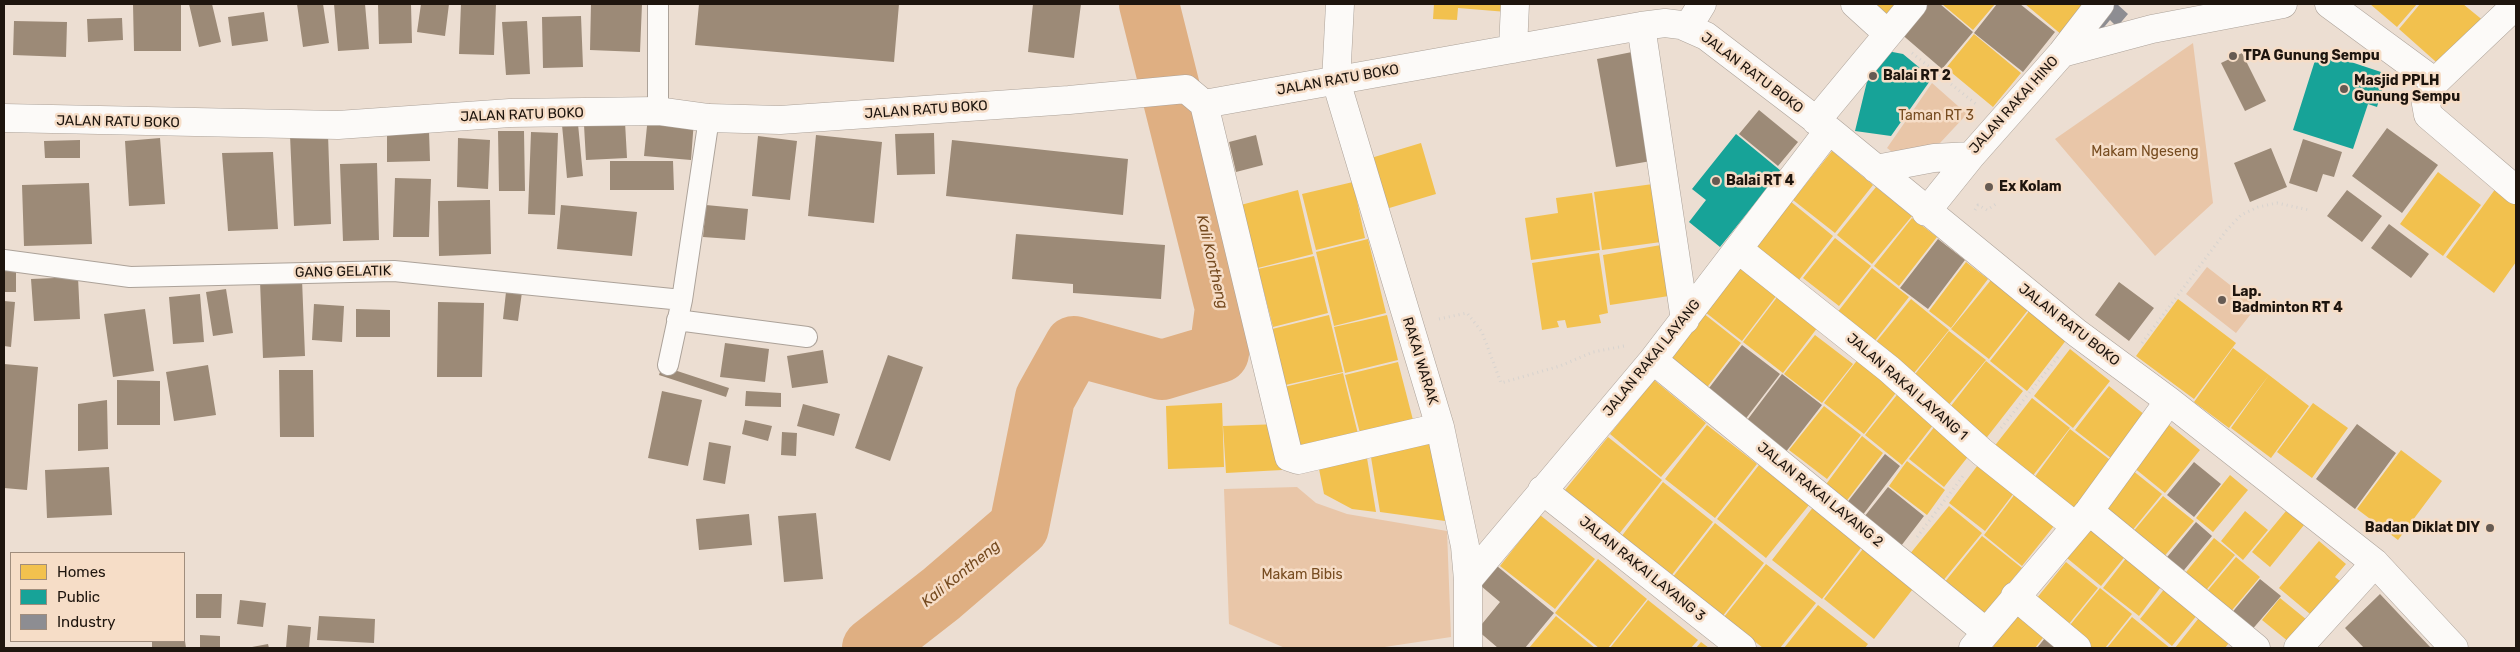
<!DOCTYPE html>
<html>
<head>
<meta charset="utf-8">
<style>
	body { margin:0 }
	#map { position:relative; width:2520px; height:652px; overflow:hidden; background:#ecded2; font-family:Rubik,sans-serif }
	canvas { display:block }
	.frame { position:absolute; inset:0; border:5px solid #1e150e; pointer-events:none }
	.legend { position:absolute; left:10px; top:552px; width:175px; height:90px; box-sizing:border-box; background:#f6ddc7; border:1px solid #a08d7d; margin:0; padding:6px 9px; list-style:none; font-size:15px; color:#1e150e }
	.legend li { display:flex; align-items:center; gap:10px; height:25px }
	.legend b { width:25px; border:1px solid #a08d7d }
</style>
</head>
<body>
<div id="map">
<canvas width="2520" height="652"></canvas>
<div class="frame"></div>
<ul class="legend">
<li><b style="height:14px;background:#f2c14e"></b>Homes</li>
<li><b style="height:14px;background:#17a398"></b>Public</li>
<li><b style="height:14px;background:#8d8d92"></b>Industry</li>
</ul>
</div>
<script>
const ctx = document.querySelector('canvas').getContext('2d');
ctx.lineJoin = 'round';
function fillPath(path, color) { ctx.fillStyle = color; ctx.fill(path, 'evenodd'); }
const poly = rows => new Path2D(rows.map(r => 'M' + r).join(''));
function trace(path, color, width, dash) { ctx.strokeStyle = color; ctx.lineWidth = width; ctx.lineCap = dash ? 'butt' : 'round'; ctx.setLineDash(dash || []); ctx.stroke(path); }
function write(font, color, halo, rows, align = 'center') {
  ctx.font = font + ' Rubik,sans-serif'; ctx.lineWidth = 5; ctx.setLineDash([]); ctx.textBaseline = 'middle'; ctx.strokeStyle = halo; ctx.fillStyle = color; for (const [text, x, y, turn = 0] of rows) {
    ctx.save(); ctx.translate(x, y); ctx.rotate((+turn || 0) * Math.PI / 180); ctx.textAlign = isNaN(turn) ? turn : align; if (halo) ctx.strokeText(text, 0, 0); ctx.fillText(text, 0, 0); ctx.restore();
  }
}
const green = poly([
	[2193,43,2213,203,2155,256,2055,139],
	[1932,83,1967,114,1940,143,1926,155,1895,154,1887,148],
	[2207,267,2257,306,2236,333,2186,294],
	[1297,487,1316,503,1347,514,1447,531,1451,637,1378,648,1285,648,1229,624,1224,489]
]);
const homes = poly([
	[1434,4,1508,4,1507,12,1458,8,1457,20,1433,19],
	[1861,4,1905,4,1888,26],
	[1942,4,1995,4,1973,30],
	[2025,4,2087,4,2062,35],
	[2370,4,2417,4,2397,27],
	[2420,4,2463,4,2485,22,2444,69,2399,29],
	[1974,34,2021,73,1993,107,1946,68],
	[1421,143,1436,194,1386,209,1371,158],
	[1832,151,1873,185,1835,233,1793,200],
	[2438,172,2481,205,2443,256,2400,224],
	[1353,182,1365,238,1316,250,1302,194],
	[1653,184,1661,242,1602,250,1594,192],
	[1876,187,1912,216,1872,264,1837,235],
	[2496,188,2516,203,2516,262,2494,293,2446,257],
	[1298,190,1313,254,1250,270,1233,207],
	[1592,193,1600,250,1531,260,1525,218,1558,213,1556,198],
	[1790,201,1833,236,1795,285,1752,250],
	[1912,218,1937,237,1899,286,1874,266],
	[1835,238,1871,266,1839,306,1803,278],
	[1368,239,1386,313,1334,326,1316,252],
	[1661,245,1669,296,1610,305,1603,255],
	[1599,253,1608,313,1599,315,1601,323,1567,328,1565,320,1557,321,1559,327,1542,330,1532,263],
	[1314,256,1328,313,1273,327,1258,269],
	[1966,262,1988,279,1951,328,1929,311],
	[1743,263,1780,291,1742,341,1705,312],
	[1872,268,1909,297,1870,347,1833,318],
	[1991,280,2028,310,1989,359,1951,329],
	[1781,292,1821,323,1783,373,1743,342],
	[1911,299,1949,330,1910,378,1872,347],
	[2178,299,2236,343,2194,399,2136,356],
	[2030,310,2067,339,2027,391,1990,361],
	[1703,313,1741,343,1705,390,1666,360],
	[1329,315,1343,372,1281,386,1268,330],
	[1387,315,1398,360,1345,373,1334,327],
	[1949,331,1986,360,1947,407,1912,378],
	[1815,335,1853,364,1822,403,1784,374],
	[2233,348,2269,375,2229,428,2194,402],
	[2070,349,2110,381,2073,428,2034,396],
	[1862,354,1902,385,1864,434,1824,403],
	[1986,361,2023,391,1984,441,1947,411],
	[1398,362,1413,420,1360,433,1345,375],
	[1343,373,1358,434,1300,449,1284,387],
	[2269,375,2309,406,2271,458,2231,428],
	[1654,380,1706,423,1661,477,1610,434],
	[2109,386,2150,419,2116,462,2075,430],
	[1900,391,1937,420,1902,465,1865,435],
	[2032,398,2070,428,2031,478,1993,448],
	[1222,403,1224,467,1168,469,1166,406],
	[2313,403,2348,428,2312,478,2277,452],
	[1824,406,1861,435,1827,479,1789,450],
	[1939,421,1974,449,1944,487,1909,459],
	[1280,424,1282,470,1226,473,1223,426],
	[2168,424,2200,450,2165,493,2133,467],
	[1707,425,1757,464,1715,518,1665,479],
	[2070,429,2118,466,2078,518,2031,482],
	[1862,436,1883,453,1845,503,1824,487],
	[1608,437,1662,480,1619,534,1565,490],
	[1430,438,1445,521,1380,512,1370,451],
	[2401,450,2442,481,2398,540,2357,509],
	[1366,452,1376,512,1352,509,1324,494,1318,464],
	[1984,457,2020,485,1985,531,1949,503],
	[1907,461,1945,490,1927,515,1889,486],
	[1759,465,1809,505,1766,558,1717,519],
	[2132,470,2162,494,2131,532,2101,508],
	[2230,475,2248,490,2213,532,2196,518],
	[1663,482,1713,522,1671,576,1621,537],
	[2021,486,2061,517,2022,566,1984,535],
	[2163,496,2194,521,2162,559,2132,533],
	[1814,506,1864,544,1822,599,1772,560],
	[1949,506,1982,533,1942,582,1909,555],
	[2245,511,2268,530,2243,560,2221,541],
	[2286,511,2304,525,2270,567,2252,552],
	[1540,515,1595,559,1555,609,1500,566],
	[2087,522,2127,554,2101,586,2062,554],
	[1715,523,1764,563,1722,617,1672,578],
	[1982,536,2022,568,1983,615,1944,583],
	[2214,538,2235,555,2203,594,2182,577],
	[2319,541,2346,564,2335,577,2345,585,2316,619,2279,588],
	[1866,545,1916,585,1874,639,1824,599],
	[2127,557,2163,584,2139,616,2103,588],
	[2236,557,2260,577,2228,615,2204,595],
	[1598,559,1647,599,1608,648,1599,648,1555,613],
	[2066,562,2098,588,2064,630,2032,604],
	[1766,564,1816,603,1780,648,1763,648,1724,617],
	[2166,587,2198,614,2172,646,2140,619],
	[2100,588,2132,614,2105,648,2088,648,2066,630],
	[2280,598,2307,620,2289,642,2262,620],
	[1648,600,1698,640,1691,648,1610,648],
	[1818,605,1868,644,1865,648,1784,648],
	[2019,612,2046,634,2035,648,1995,648,1992,645],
	[2202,614,2232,639,2225,648,2175,648],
	[1556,616,1595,648,1529,648],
	[2132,617,2170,648,2107,648],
	[1701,642,1709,648,1696,648]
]);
const public = poly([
	[1882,50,1903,54,1932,78,1891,136,1855,131,1871,65],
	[2318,51,2387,74,2377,107,2368,104,2353,149,2293,130],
	[1736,134,1781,171,1720,247,1689,222,1706,200,1692,189]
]);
const industry = poly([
	[2111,4,2117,4,2128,14,2117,27,2110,20,2100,32,2092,24]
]);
const river = poly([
	[872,648,941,594,1019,527,1045,398,1074,346,1162,370,1219,353,1225,308,1149,4]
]);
const building = poly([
	[133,4,181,4,181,51,134,51],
	[189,4,212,4,221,42,199,47],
	[297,4,323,4,329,43,303,47],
	[334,4,365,4,369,49,338,51],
	[378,4,411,4,412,43,379,44],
	[421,4,449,4,445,36,417,32],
	[461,4,496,4,494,55,459,54],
	[591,4,642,4,640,52,590,50],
	[699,4,899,4,894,62,695,45],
	[1033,4,1081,4,1074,58,1028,52],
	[1923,4,1940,4,1973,32,1942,69,1899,32],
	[1997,4,2020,4,2055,32,2023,72,1974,33],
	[264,12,268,41,232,46,228,17],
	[581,16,583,67,543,68,542,17],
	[122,18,123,40,88,42,87,19],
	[14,21,67,22,66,57,13,55],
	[527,21,530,74,506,75,502,22],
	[1632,52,1651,161,1616,167,1597,59],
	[2242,53,2266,101,2245,111,2221,63],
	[1759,110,1798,142,1778,166,1739,134],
	[648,116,694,120,691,160,644,156],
	[625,122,627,158,586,160,584,125],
	[578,124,583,176,567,178,562,125],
	[2387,128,2438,165,2402,213,2352,176],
	[429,131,430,161,387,162,387,133],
	[498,131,524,131,525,191,499,191],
	[531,132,558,133,555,215,528,214],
	[934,133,935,174,897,175,895,134],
	[328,134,331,224,294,226,290,135],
	[816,135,882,142,874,223,808,216],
	[1256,135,1263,165,1236,172,1229,142],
	[758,136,797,141,790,200,752,196],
	[160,138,165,204,129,206,125,141],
	[458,138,490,140,488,189,457,187],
	[2303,139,2342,152,2334,177,2323,174,2317,192,2289,183],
	[80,140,80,158,45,158,44,141],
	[952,140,1128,159,1123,215,946,196],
	[2271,148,2287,187,2250,202,2234,163],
	[273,152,278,229,228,231,222,153],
	[610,161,673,161,674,190,610,190],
	[377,163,379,240,343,241,340,164],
	[395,178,431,179,429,237,393,237],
	[89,183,92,244,24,246,22,185],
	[2347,190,2382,216,2362,242,2327,216],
	[490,200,491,254,439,256,438,201],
	[561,205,637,212,632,256,557,249],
	[706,205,748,209,745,240,703,237],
	[2389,224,2429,254,2411,278,2371,248],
	[1016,234,1165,245,1161,299,1073,293,1073,284,1012,279],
	[1938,239,1965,260,1928,309,1900,288],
	[4,265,16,266,16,292,4,292],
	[78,277,80,319,34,321,31,279],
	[302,279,305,356,263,358,260,281],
	[2119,282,2154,308,2129,341,2095,315],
	[507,283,523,285,518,321,503,319],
	[226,289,233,333,213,336,206,292],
	[200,294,204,342,173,344,169,297],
	[4,301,15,302,11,347,4,346],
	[438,302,484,303,482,377,437,377],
	[314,304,344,306,342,342,312,340],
	[145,309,154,371,113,377,104,314],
	[356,309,390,310,390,337,356,337],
	[725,343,769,349,765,382,720,377],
	[1742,345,1780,374,1744,421,1706,392],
	[823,350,828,383,792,388,787,356],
	[888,355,923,367,890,461,855,448],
	[4,364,38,367,27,490,4,488],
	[208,365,216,415,174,421,166,372],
	[662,366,729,388,726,397,659,375],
	[279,370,313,370,314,437,280,437],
	[1782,374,1822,405,1785,453,1745,423],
	[117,380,160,381,160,425,117,425],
	[662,391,702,400,688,466,648,458],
	[746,391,781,393,781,407,745,406],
	[107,400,108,449,78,451,78,404],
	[803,404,840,414,834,436,797,426],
	[745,420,772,426,768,441,742,434],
	[2357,424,2396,453,2355,509,2316,479],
	[782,432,797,433,796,456,781,455],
	[709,442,731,446,725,484,703,480],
	[1885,454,1900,466,1862,516,1846,504],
	[2194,462,2221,484,2194,517,2167,495],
	[109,467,112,515,47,518,45,470],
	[1888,487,1924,516,1901,546,1864,517],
	[816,513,823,579,784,582,778,516],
	[749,514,752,545,699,550,696,519],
	[2196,522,2212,536,2180,575,2163,562],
	[1497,566,1554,613,1525,648,1498,648,1477,630,1500,602,1481,586],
	[2260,579,2281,596,2250,632,2230,615],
	[196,594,222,594,221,618,196,618],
	[2380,594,2431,648,2364,648,2345,628],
	[240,600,266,603,263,627,237,624],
	[319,616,375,619,374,643,317,640],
	[288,625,311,627,309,648,286,648],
	[200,635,220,636,220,648,200,648],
	[2045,638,2058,648,2037,648],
	[152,641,185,641,186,648,152,648],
	[268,644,269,648,252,648,252,647]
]);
const path = poly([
	[1912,53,1976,104],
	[1975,210,1978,205,1987,210,1996,204],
	[1439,319,1467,313,1482,332,1501,383,1560,366,1593,352,1624,346],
	[2142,343,2226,231,2241,215,2258,207,2277,203,2309,210],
	[2001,428,2058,357],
	[1917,537,1963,476]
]);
const lane = poly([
	[658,4,658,111],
	[4,260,130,277,394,271,682,300],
	[677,320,807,337],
	[668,365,682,300,709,118]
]);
const street = poly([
	[1340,4,1336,81,1440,427,1465,546,1468,580,1468,648],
	[1855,4,1888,34],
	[2329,4,2435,82,2516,5],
	[1641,26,1685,320],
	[1688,27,1702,4],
	[1513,49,1515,4],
	[2062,53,2152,29,2283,4],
	[2435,82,2426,104,2428,115,2516,190],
	[1204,104,1289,457,1298,460,1440,427],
	[4,118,338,125,510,113,658,111,709,118,780,120,1069,100,1186,89,1204,104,1641,26,1665,23,1681,25,1706,36,1829,130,2077,333,2169,401,2375,563,2454,648],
	[1816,121,1913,4],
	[1876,169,1934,158,1971,156,2062,53,2100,4],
	[1926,212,1971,156],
	[1738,249,1889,369,1982,452,2075,526],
	[1653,360,1986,632],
	[1542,490,1742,648],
	[2089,511,2256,648],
	[1468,580,1653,360,1829,130],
	[2015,596,2077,648],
	[1973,648,2089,511,2169,401],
	[2298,648,2375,563]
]);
const markers = [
	[2233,56,5,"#665b53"],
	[1873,76,5,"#665b53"],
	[2344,89,5,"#665b53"],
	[1716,181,5,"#665b53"],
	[1989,187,5,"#665b53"],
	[2222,300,5,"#665b53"],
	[2490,528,5,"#665b53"]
];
const poiNames = [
	["TPA Gunung Sempu",2243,56],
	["Balai RT 2",1883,76],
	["Masjid PPLH",2354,81],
	["Gunung Sempu",2354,97],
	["Balai RT 4",1726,181],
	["Ex Kolam",1999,187],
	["Lap.",2232,292],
	["Badminton RT 4",2232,308],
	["Badan Diklat DIY",2480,528,"right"]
];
const streetNames = [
	["JALAN RATU BOKO",1752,73,37],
	["JALAN RATU BOKO",1338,80,-10],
	["JALAN RAKAI HINO",2014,105,-48],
	["JALAN RATU BOKO",926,110,-4],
	["JALAN RATU BOKO",522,115,-2],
	["JALAN RATU BOKO",118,122,1],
	["GANG GELATIK",343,272,-1],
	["JALAN RATU BOKO",2069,325,38],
	["JALAN RAKAI LAYANG",1652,358,-51],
	["RAKAI WARAK",1420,361,73],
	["JALAN RAKAI LAYANG 1",1907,387,41],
	["JALAN RAKAI LAYANG 2",1820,495,39],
	["JALAN RAKAI LAYANG 3",1642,569,39]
];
const parkNames = [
	["Taman RT 3",1936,116],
	["Makam Ngeseng",2145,152],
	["Makam Bibis",1302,575]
];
const waterNames = [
	["Kali Kontheng",1212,262,77],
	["Kali Kontheng",961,574,-39]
];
fillPath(green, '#e9c6a8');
fillPath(homes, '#f2c14e');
fillPath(public, '#17a398');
fillPath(industry, '#8d8d92');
trace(river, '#dfaf82', 60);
fillPath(building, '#9c8a77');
trace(lane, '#aca299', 22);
trace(street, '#aca299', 29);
trace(path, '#d7d3cf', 3, [1, 4]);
trace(lane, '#fcfaf8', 20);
trace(street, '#fcfaf8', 28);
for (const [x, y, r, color] of markers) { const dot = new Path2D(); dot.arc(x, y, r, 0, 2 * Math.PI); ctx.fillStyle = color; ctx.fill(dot); trace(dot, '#f6ddc7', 2); }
write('bold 14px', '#1e150e', '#f6ddc7', poiNames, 'left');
write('14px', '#1e150e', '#f6ddc7', streetNames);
write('14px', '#774c20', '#f6ddc7', parkNames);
write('italic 15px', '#754a1f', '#f6ddc7', waterNames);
</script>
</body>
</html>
